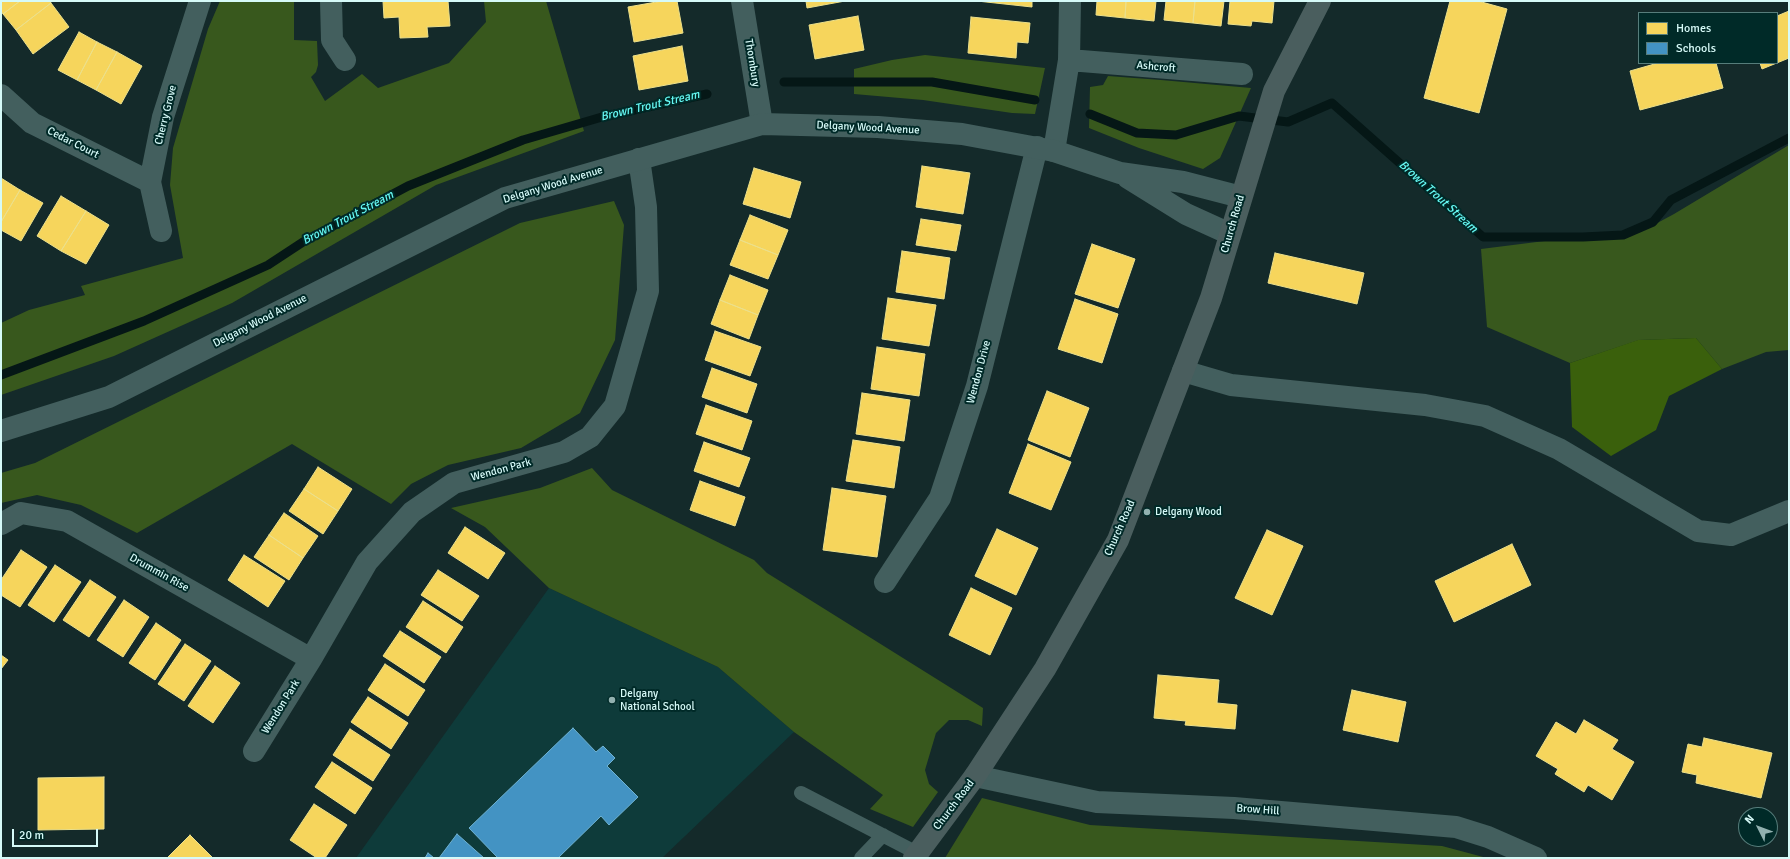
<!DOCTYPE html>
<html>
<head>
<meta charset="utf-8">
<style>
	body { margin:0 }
	#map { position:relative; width:1790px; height:859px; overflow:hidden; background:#142a2a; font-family:Signika,sans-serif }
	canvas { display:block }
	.frame { position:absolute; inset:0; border:2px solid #d6faf8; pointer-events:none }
	.legend { position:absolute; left:1638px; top:12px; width:140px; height:52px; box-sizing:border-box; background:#002a28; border:1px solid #567d7b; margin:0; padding:5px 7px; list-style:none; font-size:12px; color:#d6faf8 }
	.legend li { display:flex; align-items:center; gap:8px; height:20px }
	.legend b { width:20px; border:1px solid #567d7b }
	.north { position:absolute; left:1738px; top:807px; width:40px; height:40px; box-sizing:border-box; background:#002a28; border:1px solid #567d7b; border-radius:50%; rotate:312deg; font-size:11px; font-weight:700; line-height:16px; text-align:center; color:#d6faf8 }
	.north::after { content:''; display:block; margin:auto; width:14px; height:18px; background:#92b1b0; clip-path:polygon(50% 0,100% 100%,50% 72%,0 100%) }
	.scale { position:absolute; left:12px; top:829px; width:86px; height:18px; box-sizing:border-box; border:2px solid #d6faf8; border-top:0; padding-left:5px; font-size:12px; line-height:14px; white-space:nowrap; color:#d6faf8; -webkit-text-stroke:3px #002a28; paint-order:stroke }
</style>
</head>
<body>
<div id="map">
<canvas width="1790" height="859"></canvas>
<div class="frame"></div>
<ul class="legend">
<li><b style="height:11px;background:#f6d55c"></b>Homes</li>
<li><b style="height:11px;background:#4393c3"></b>Schools</li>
</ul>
<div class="north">N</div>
<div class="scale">20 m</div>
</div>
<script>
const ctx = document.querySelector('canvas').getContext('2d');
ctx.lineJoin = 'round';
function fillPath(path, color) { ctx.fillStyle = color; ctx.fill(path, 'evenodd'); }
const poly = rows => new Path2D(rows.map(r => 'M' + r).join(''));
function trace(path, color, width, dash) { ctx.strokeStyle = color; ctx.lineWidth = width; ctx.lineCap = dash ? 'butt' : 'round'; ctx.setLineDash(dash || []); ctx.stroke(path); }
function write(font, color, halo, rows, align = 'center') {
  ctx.font = font + ' Signika,sans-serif'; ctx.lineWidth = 4; ctx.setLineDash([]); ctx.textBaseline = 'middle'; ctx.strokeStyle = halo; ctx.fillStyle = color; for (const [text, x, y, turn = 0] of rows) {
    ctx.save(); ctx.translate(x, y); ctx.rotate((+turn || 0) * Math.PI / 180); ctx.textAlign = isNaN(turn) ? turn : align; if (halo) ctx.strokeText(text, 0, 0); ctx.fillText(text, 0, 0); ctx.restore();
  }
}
const built = poly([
	[549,588,718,667,794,732,662,858,356,858]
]);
const green = poly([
	[220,1,294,1,294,40,317,41,318,65,316,72,311,77,325,101,362,74,378,88,449,63,486,22,484,1,546,1,584,131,436,185,232,303,114,356,1,395,1,323,29,310,85,295,81,286,183,258,170,185,173,148,208,29],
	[925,55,1045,68,1035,114,1012,113,923,100,854,94,854,69,892,60],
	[1108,76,1161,80,1251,88,1220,158,1203,169,1139,148,1089,128,1090,87,1103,85],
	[1789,145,1789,350,1766,352,1722,369,1696,338,1639,340,1570,363,1487,327,1481,249,1648,228,1674,214],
	[614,201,624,225,615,340,580,413,521,448,448,465,411,484,391,504,292,444,137,533,81,505,37,495,1,503,1,473,35,463,520,223],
	[592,468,612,490,754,560,767,573,983,708,982,726,968,720,949,720,936,733,925,770,929,784,938,792,913,827,870,809,883,795,794,732,718,667,549,588,485,527,451,508,540,488],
	[982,798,1090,825,1442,846,1487,858,945,858]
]);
const forest = poly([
	[1696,338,1722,369,1669,396,1656,430,1611,456,1572,427,1570,363,1638,340]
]);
const homes = poly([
	[1,1,20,1,3,14,1,11,1,1],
	[20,1,49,1,51,3,16,30,3,14,20,1],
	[383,1,448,1,450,26,427,27,428,37,400,38,399,17,384,18,383,1],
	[662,1,677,1,683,33,634,42,628,7,662,1],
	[806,1,845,1,807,8,806,1],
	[977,1,1032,1,1032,7,977,1],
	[1097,1,1126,1,1125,18,1096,15,1097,1],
	[1126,1,1156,1,1154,21,1125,18,1126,1],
	[1166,1,1195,1,1193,23,1164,20,1166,1],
	[1195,1,1224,1,1221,26,1193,23,1195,1],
	[1230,1,1274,1,1272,23,1252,21,1251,26,1228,24,1230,1],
	[1450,1,1478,1,1507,9,1479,113,1424,98,1450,1],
	[51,3,69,27,33,54,16,30,51,3],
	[1789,11,1789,58,1762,69,1760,63,1777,63,1777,16,1789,11],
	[858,16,864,50,815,59,809,25,858,16],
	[971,17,1030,23,1028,43,1017,42,1016,58,968,53,971,17],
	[79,32,97,42,77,80,58,70,79,32],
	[97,42,117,52,96,90,77,80,97,42],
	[682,46,688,81,639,90,633,56,682,46],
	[117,52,142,66,121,104,96,90,117,52],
	[1658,63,1716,63,1723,88,1640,110,1630,71,1658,63],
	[922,166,970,173,963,214,916,207,922,166],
	[754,168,801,182,790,218,743,204,754,168],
	[1,178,20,190,1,222,1,178],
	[20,190,43,203,21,241,1,230,1,222,20,190],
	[61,196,86,211,61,251,37,236,61,196],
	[86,211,109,225,86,264,61,251,86,211],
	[750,215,788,230,778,255,740,240,750,215],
	[921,219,961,225,956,251,916,245,921,219],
	[740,240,778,255,768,279,730,265,740,240],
	[1092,244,1135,259,1118,308,1075,294,1092,244],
	[902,251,950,258,944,299,896,292,902,251],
	[1275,253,1364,273,1357,304,1268,283,1275,253],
	[730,275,768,290,758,315,720,300,730,275],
	[888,298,936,305,929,346,882,339,888,298],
	[1075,299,1118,314,1102,363,1058,349,1075,299],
	[720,300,758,315,749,339,711,324,720,300],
	[715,331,761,347,750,376,705,360,715,331],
	[877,347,925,354,919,396,871,389,877,347],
	[712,368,757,384,747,413,702,397,712,368],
	[1047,391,1089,408,1070,457,1028,440,1047,391],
	[862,393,910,400,904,441,856,434,862,393],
	[706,405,752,421,742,450,696,434,706,405],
	[853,440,900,447,894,488,846,481,853,440],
	[704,442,750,458,739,487,694,471,704,442],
	[1028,444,1071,462,1051,510,1009,493,1028,444],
	[318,467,352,489,338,511,304,489,318,467],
	[700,481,745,497,735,526,690,510,700,481],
	[832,488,886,496,877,557,823,550,832,488],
	[304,489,338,511,323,534,289,511,304,489],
	[284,513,318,536,303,558,269,535,284,513],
	[465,527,505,553,488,579,448,553,465,527],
	[997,529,1038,548,1016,595,975,576,997,529],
	[1267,530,1303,546,1272,615,1235,598,1267,530],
	[269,535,303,558,289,580,254,557,269,535],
	[1512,544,1531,585,1454,622,1435,581,1512,544],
	[21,550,47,567,20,607,1,595,1,580,21,550],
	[244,555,285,581,268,607,228,580,244,555],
	[55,565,81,582,54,622,28,605,55,565],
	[438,570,479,596,462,621,421,595,438,570],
	[90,580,116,597,89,637,63,620,90,580],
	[971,588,1012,608,990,655,949,635,971,588],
	[124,600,149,617,123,657,97,640,124,600],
	[423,601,463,627,446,653,406,627,423,601],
	[156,623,181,640,155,680,129,663,156,623],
	[400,631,441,657,424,683,383,656,400,631],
	[185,644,211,661,184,701,158,684,185,644],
	[1,655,8,660,1,669,1,655],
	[385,664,425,690,408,716,368,690,385,664],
	[215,666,240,683,213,723,188,706,215,666],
	[1158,675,1219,680,1217,703,1237,705,1235,729,1185,725,1186,721,1154,718,1158,675],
	[1352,690,1406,702,1398,742,1343,730,1352,690],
	[368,697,408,723,391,749,351,722,368,697],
	[1584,720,1618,740,1612,749,1634,762,1612,800,1588,785,1584,792,1555,774,1558,769,1536,756,1556,722,1576,734,1584,720],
	[350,729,390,755,373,781,333,755,350,729],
	[1704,738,1772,753,1761,798,1696,783,1697,775,1682,772,1688,744,1702,747,1704,738],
	[332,762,372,788,355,814,315,787,332,762],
	[104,777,104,829,38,830,38,778,104,777],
	[314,804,347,825,325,858,317,858,290,840,314,804],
	[190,835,213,858,167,858,190,835]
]);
const schools = poly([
	[573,728,596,752,603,746,615,758,607,766,638,797,609,825,601,816,558,858,498,858,469,828,573,728],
	[457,834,484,858,439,858,457,834],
	[428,853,434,858,425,858,428,853]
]);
const stream = poly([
	[784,82,932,82,1035,100],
	[1090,114,1137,133,1176,135,1239,116,1288,122,1332,103,1483,237,1583,237,1623,235,1653,222,1671,200,1789,138],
	[1,375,144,321,268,265,303,242,408,186,523,140,602,117,707,94]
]);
const service = poly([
	[801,793,917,853],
	[861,858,883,835]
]);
const minor = poly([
	[331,1,332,40,345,60],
	[742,1,762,124],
	[1069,60,1242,74],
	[1,95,32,123,150,182],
	[1054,151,1069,60,1070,1],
	[161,231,150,182,163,117,200,1],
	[1183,371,1231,385,1425,405,1485,416,1559,449,1698,531,1731,535,1789,511],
	[1,524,21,513,67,521,311,659],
	[885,582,940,498,977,386,1037,147],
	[254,751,311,659,367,562,412,512,454,483,564,452,590,437,615,406,648,291,646,207,639,159],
	[975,776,1097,802,1234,808,1456,827,1488,837,1536,858]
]);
const tertiary = poly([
	[1128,178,1186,214,1230,234],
	[1,431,109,397,505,198,762,124,878,127,962,134,1054,151,1120,173,1183,182,1241,197]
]);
const secondary = poly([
	[914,858,975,776,1045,669,1118,540,1211,298,1274,91,1320,1]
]);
const markers = [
	[1147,512,4,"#92b1b0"],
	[612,700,4,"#92b1b0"]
];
const streetNames = [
	["Thornbury",752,63,81],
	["Ashcroft",1156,67,5],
	["Cherry Grove",166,115,-76],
	["Delgany Wood Avenue",868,128,3],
	["Cedar Court",73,143,27],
	["Delgany Wood Avenue",553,185,-17],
	["Church Road",1233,224,-74],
	["Delgany Wood Avenue",260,321,-27],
	["Wendon Drive",979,372,-75],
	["Wendon Park",501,470,-15],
	["Church Road",1120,528,-66],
	["Drummin Rise",159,573,29],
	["Wendon Park",281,707,-58],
	["Church Road",954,805,-53],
	["Brow Hill",1258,810,4]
];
const poiNames = [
	["Delgany Wood",1155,512],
	["Delgany",620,694],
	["National School",620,707]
];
const waterNames = [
	["Brown Trout Stream",650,106,-13],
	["Brown Trout Stream",1438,197,42],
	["Brown Trout Stream",348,218,-28]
];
fillPath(built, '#0e3b3a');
fillPath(green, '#38581d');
fillPath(forest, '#3a600c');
fillPath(homes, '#f6d55c');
trace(homes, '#ece08b', 1);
fillPath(schools, '#4393c3');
trace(schools, '#6fb2d3', 1);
trace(stream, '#051716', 9);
trace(service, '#435f5e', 14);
trace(minor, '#435f5e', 22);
trace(tertiary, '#435f5e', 22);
trace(secondary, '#4a5e5e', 22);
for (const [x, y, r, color] of markers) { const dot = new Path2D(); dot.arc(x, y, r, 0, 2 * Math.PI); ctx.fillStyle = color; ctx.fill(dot); trace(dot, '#002a28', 1.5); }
write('11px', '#d6faf8', '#002a28', streetNames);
write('11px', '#d6faf8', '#002a28', poiNames, 'left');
write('italic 12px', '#65f8f3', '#002a28', waterNames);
</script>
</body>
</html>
